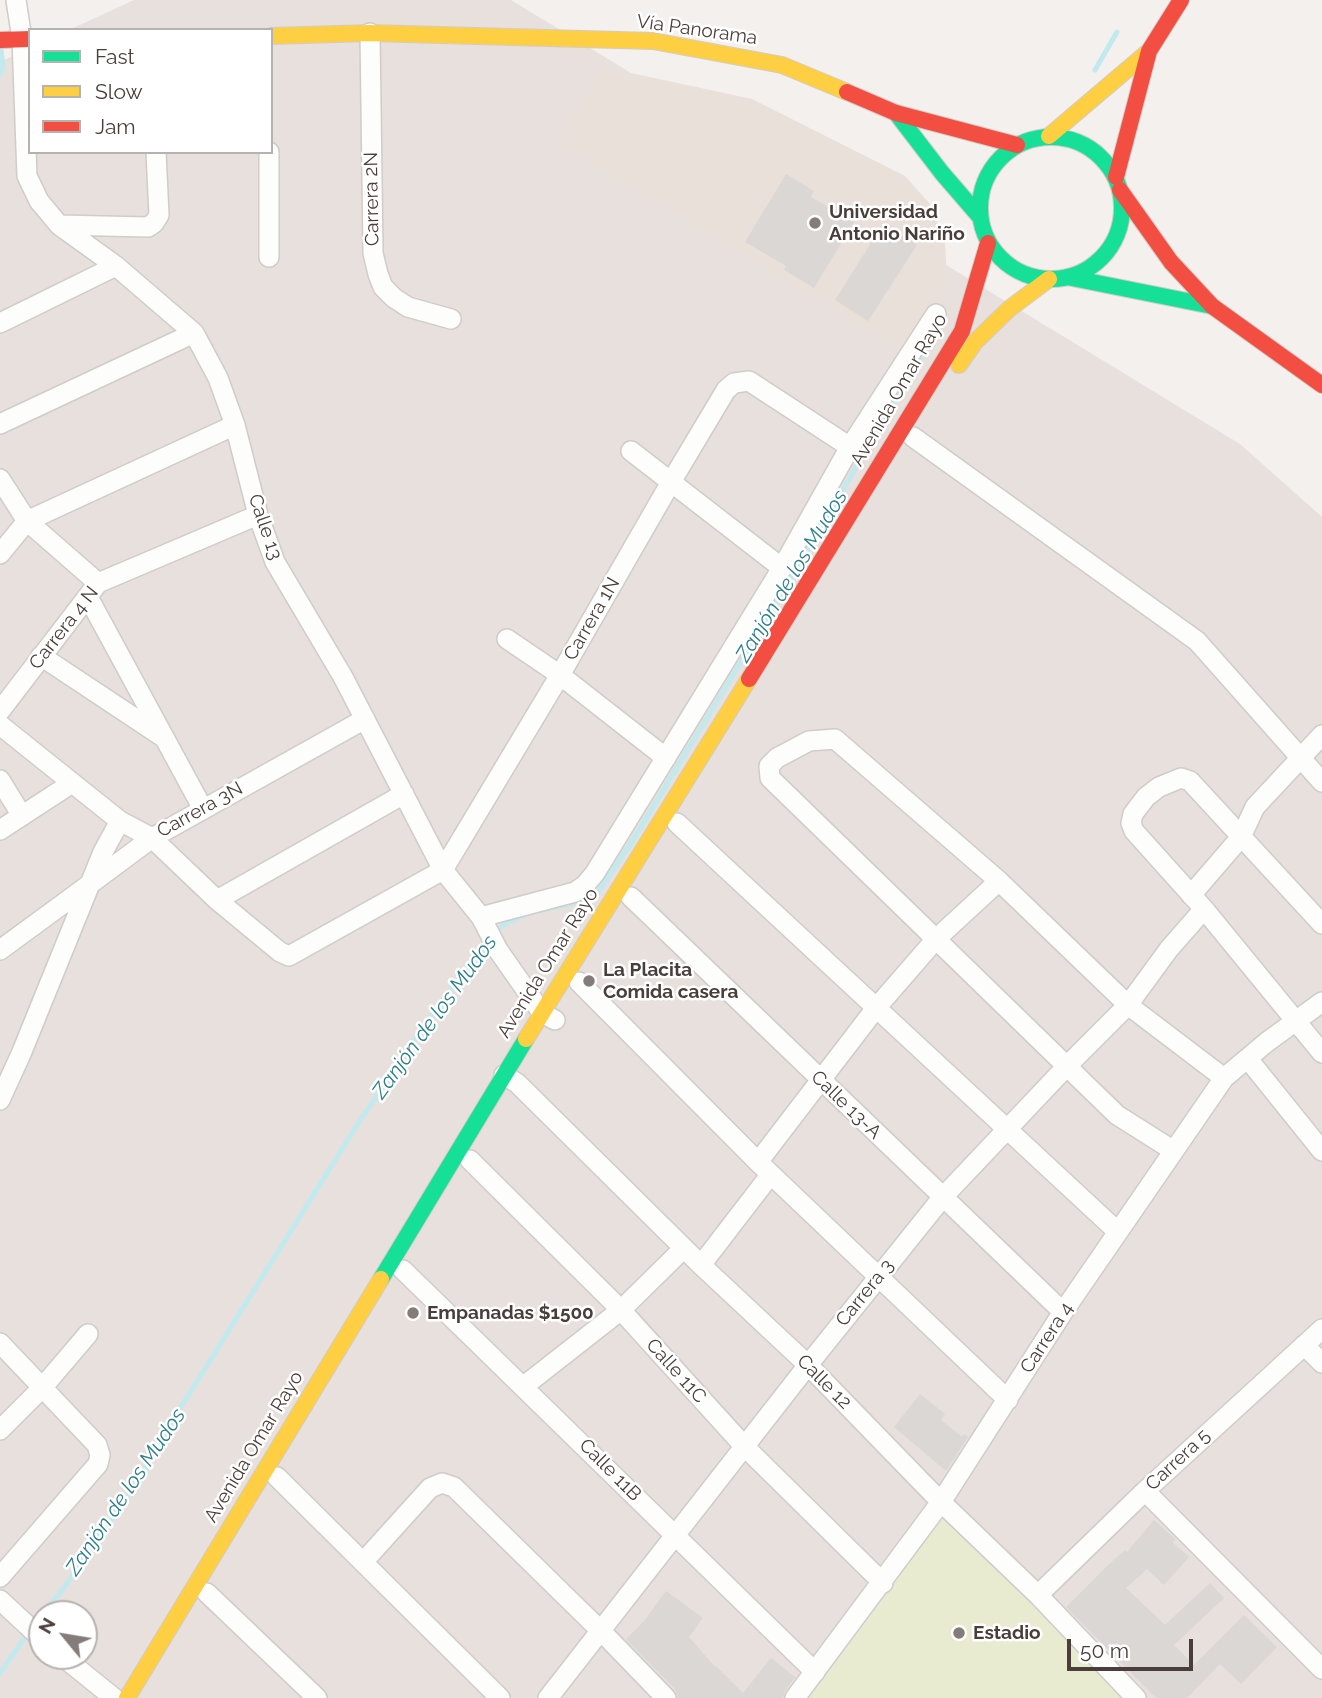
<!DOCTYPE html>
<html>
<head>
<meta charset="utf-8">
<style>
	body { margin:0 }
	#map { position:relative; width:1322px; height:1698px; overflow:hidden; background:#f3f0ee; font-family:Raleway,sans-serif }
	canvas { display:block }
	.legend { position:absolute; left:28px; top:28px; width:245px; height:126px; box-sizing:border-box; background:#fff; border:2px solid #b6b2b0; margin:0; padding:9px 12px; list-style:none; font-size:21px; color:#493e39 }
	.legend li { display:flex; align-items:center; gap:14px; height:35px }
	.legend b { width:35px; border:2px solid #b6b2b0 }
	.north { position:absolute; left:28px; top:1600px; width:70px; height:70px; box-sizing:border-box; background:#fff; border:2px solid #b6b2b0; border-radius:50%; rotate:300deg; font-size:19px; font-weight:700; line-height:28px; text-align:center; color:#493e39 }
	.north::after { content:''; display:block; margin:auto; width:24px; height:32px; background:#847c78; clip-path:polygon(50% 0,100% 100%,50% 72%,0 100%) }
	.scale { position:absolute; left:1067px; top:1639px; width:126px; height:32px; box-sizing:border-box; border:4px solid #493e39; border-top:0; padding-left:9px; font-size:21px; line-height:24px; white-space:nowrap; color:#493e39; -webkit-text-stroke:5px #fff; paint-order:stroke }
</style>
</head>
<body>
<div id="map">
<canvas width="1322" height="1698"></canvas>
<ul class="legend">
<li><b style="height:9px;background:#16e098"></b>Fast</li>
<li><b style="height:9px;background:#ffcf43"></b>Slow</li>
<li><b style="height:9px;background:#f24e42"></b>Jam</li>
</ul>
<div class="north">N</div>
<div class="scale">50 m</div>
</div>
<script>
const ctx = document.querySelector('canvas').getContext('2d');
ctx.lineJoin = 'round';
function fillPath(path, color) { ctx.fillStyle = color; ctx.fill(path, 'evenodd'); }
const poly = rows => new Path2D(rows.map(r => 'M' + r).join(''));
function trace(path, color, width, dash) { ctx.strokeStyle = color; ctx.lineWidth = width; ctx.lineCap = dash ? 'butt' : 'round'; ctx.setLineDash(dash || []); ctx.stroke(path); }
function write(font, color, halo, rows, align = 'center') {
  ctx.font = font + ' Raleway,sans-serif'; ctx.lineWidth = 5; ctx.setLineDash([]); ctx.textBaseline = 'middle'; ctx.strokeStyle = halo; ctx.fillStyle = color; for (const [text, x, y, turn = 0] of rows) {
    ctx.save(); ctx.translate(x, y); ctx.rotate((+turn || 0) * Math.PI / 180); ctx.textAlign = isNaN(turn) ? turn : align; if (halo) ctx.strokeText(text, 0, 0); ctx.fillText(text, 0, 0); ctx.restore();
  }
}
const residential = poly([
	[134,0,511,0,1240,444,1322,517,1322,1698,0,1698,0,62,30,48,30,152,271,152,271,30,69,30],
	[42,1614,84,1614,84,1656,42,1656]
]);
const education = poly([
	[603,67,752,99,905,176,930,204,945,243,947,283,908,348,891,343,556,143]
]);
const green = poly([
	[941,1502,1136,1698,795,1698]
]);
const stream = poly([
	[1095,70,1117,32],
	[0,74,3,67,1,50],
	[539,911,594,898,633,840,736,670,942,322],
	[43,1614,63,1589,139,1480,156,1447,357,1125,414,1041,452,987,503,925,529,913],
	[0,1673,28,1633]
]);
const building = poly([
	[786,174,814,191,811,197,854,222,814,288,784,270,786,266,745,242],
	[883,224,917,245,868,321,835,300],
	[920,1394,945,1414,941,1420,962,1437,964,1434,968,1437,946,1471,894,1427],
	[1154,1520,1175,1539,1173,1543,1189,1557,1164,1585,1147,1569,1126,1588,1165,1625,1210,1583,1224,1598,1174,1645,1194,1665,1244,1615,1277,1647,1241,1684,1220,1664,1187,1698,1156,1698,1066,1607,1105,1568,1125,1550,1127,1552],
	[666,1591,703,1618,689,1637,715,1667,716,1666,743,1693,771,1658,795,1677,785,1691,783,1698,678,1698,675,1689,626,1639,645,1620]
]);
const street = poly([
	[16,0,22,39,27,176,39,201,59,225,116,266,194,333,218,378,235,425,258,515,275,562,343,677,443,870,481,917,498,950,542,1013,555,1020],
	[370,33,373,253,378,274,383,287,394,298,408,307,451,319],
	[59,225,148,227,154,223,159,215,156,152],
	[269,257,269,152],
	[0,323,116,266],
	[0,424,194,333],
	[913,437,1197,641,1322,782],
	[631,451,782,568],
	[0,479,27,521,98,583],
	[0,554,27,521,235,425],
	[88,597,203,809],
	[507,639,560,675,666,758],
	[41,656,163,737],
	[0,711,98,583,258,515],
	[0,725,120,821,152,838,365,719],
	[0,780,22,816],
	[677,823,1118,1232],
	[0,830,72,783],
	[1191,895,1241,837,1255,807,1322,735],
	[631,897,1063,1312],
	[217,900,280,952,289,956,443,870,560,675,671,482,726,390,734,383,749,381,850,447],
	[481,917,575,892,585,885,595,873,782,568,850,447,936,314],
	[1322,924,1190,781,1181,778,1159,787,1146,797,1133,814,1131,823,1134,831,1204,909,1322,1053],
	[0,950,90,884,103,852,120,821],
	[579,982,758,1162,1008,1400],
	[1248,1059,1322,1151],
	[504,1075,517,1083,701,1265,808,1365,941,1502,1038,1595,1136,1698],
	[0,1100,21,1054,90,884,152,838,217,900,404,794],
	[1174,1151,1117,1115,770,778,769,766,777,758,809,741,835,739,999,881,1128,1005,1224,1078],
	[470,1160,621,1310,745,1447,883,1583],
	[758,1162,876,1008,936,939,999,881],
	[701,1265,771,1174],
	[403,1270,815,1672],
	[0,1343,97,1445,100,1455,98,1464,0,1577],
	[1304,1345,1322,1363],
	[524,1386,621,1310,684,1248],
	[0,1430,42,1388,88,1334],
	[277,1477,500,1698],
	[1145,1491,1322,1669],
	[364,1561,430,1488,442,1483,454,1487,602,1632,666,1698],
	[207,1593,317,1698],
	[1038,1595,1145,1491,1322,1329],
	[0,1600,42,1639],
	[62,1656,114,1698],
	[548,1698,808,1365,942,1198,1067,1066,1128,1005,1169,949,1204,909],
	[795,1698,941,1502,1063,1312,1224,1078,1267,1042,1322,1002]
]);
const fast = poly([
	[896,113,942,173,980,217],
	'980 208a71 71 0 1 1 142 0a71 71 0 1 1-142 0Z',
	[1067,277,1212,306],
	[381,1279,526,1039]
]);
const slow = poly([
	[271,36,370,33,653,41,782,65,847,92],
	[1049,136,1149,51],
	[959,365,975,342,1009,309,1049,279],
	[526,1039,749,679],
	[127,1698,381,1279]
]);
const jam = poly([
	[0,40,30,39],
	[847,92,896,113,1017,145],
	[1116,177,1149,51,1181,0],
	[1120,190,1171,262,1212,306,1322,385],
	[749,679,962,331,988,243]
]);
const markers = [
	[815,223,7,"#847c78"],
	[589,981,7,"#847c78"],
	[413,1313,7,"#847c78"],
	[959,1633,7,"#847c78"]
];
const streetNames = [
	["Vía Panorama",697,30,8],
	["Carrera 2N",372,199,-91],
	["Avenida Omar Rayo",899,390,-60],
	["Calle 13",265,527,71],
	["Carrera 1N",592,619,-60],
	["Carrera 4 N",64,628,-52],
	["Carrera 3N",200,810,-29],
	["Avenida Omar Rayo",548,963,-58],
	["Calle 13-A",846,1105,44],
	["Carrera 3",865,1293,-51],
	["Carrera 4",1047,1338,-57],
	["Calle 11C",676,1371,48],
	["Calle 12",824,1382,45],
	["Avenida Omar Rayo",254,1447,-59],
	["Carrera 5",1178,1460,-43],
	["Calle 11B",610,1470,45]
];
const poiNames = [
	["Universidad",829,212],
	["Antonio Nariño",829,234],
	["La Placita",603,970],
	["Comida casera",603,992],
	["Empanadas $1500",427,1313],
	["Estadio",973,1633]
];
const waterNames = [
	["Zanjón de los Mudos",792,576,-59],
	["Zanjón de los Mudos",435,1017,-54],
	["Zanjón de los Mudos",126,1492,-56]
];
fillPath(residential, '#e7e0dc');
fillPath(education, '#e9e0da');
fillPath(green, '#e8ebd0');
trace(stream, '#c1e9ee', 5);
fillPath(building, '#dbd7d5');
trace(street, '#cfccca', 22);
trace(fast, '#d3ccc6', 18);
trace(slow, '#d3ccc6', 18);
trace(jam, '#d3ccc6', 18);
trace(street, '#fdfdfc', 19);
trace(fast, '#16e098', 16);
trace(slow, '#ffcf43', 16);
trace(jam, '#f24e42', 16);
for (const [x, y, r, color] of markers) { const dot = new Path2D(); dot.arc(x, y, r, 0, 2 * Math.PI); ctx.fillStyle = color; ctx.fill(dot); trace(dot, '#fff', 2.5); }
write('19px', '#493e39', '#fff', streetNames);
write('bold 19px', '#493e39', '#fff', poiNames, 'left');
write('italic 21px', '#2d7e89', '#fff', waterNames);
</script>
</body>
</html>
